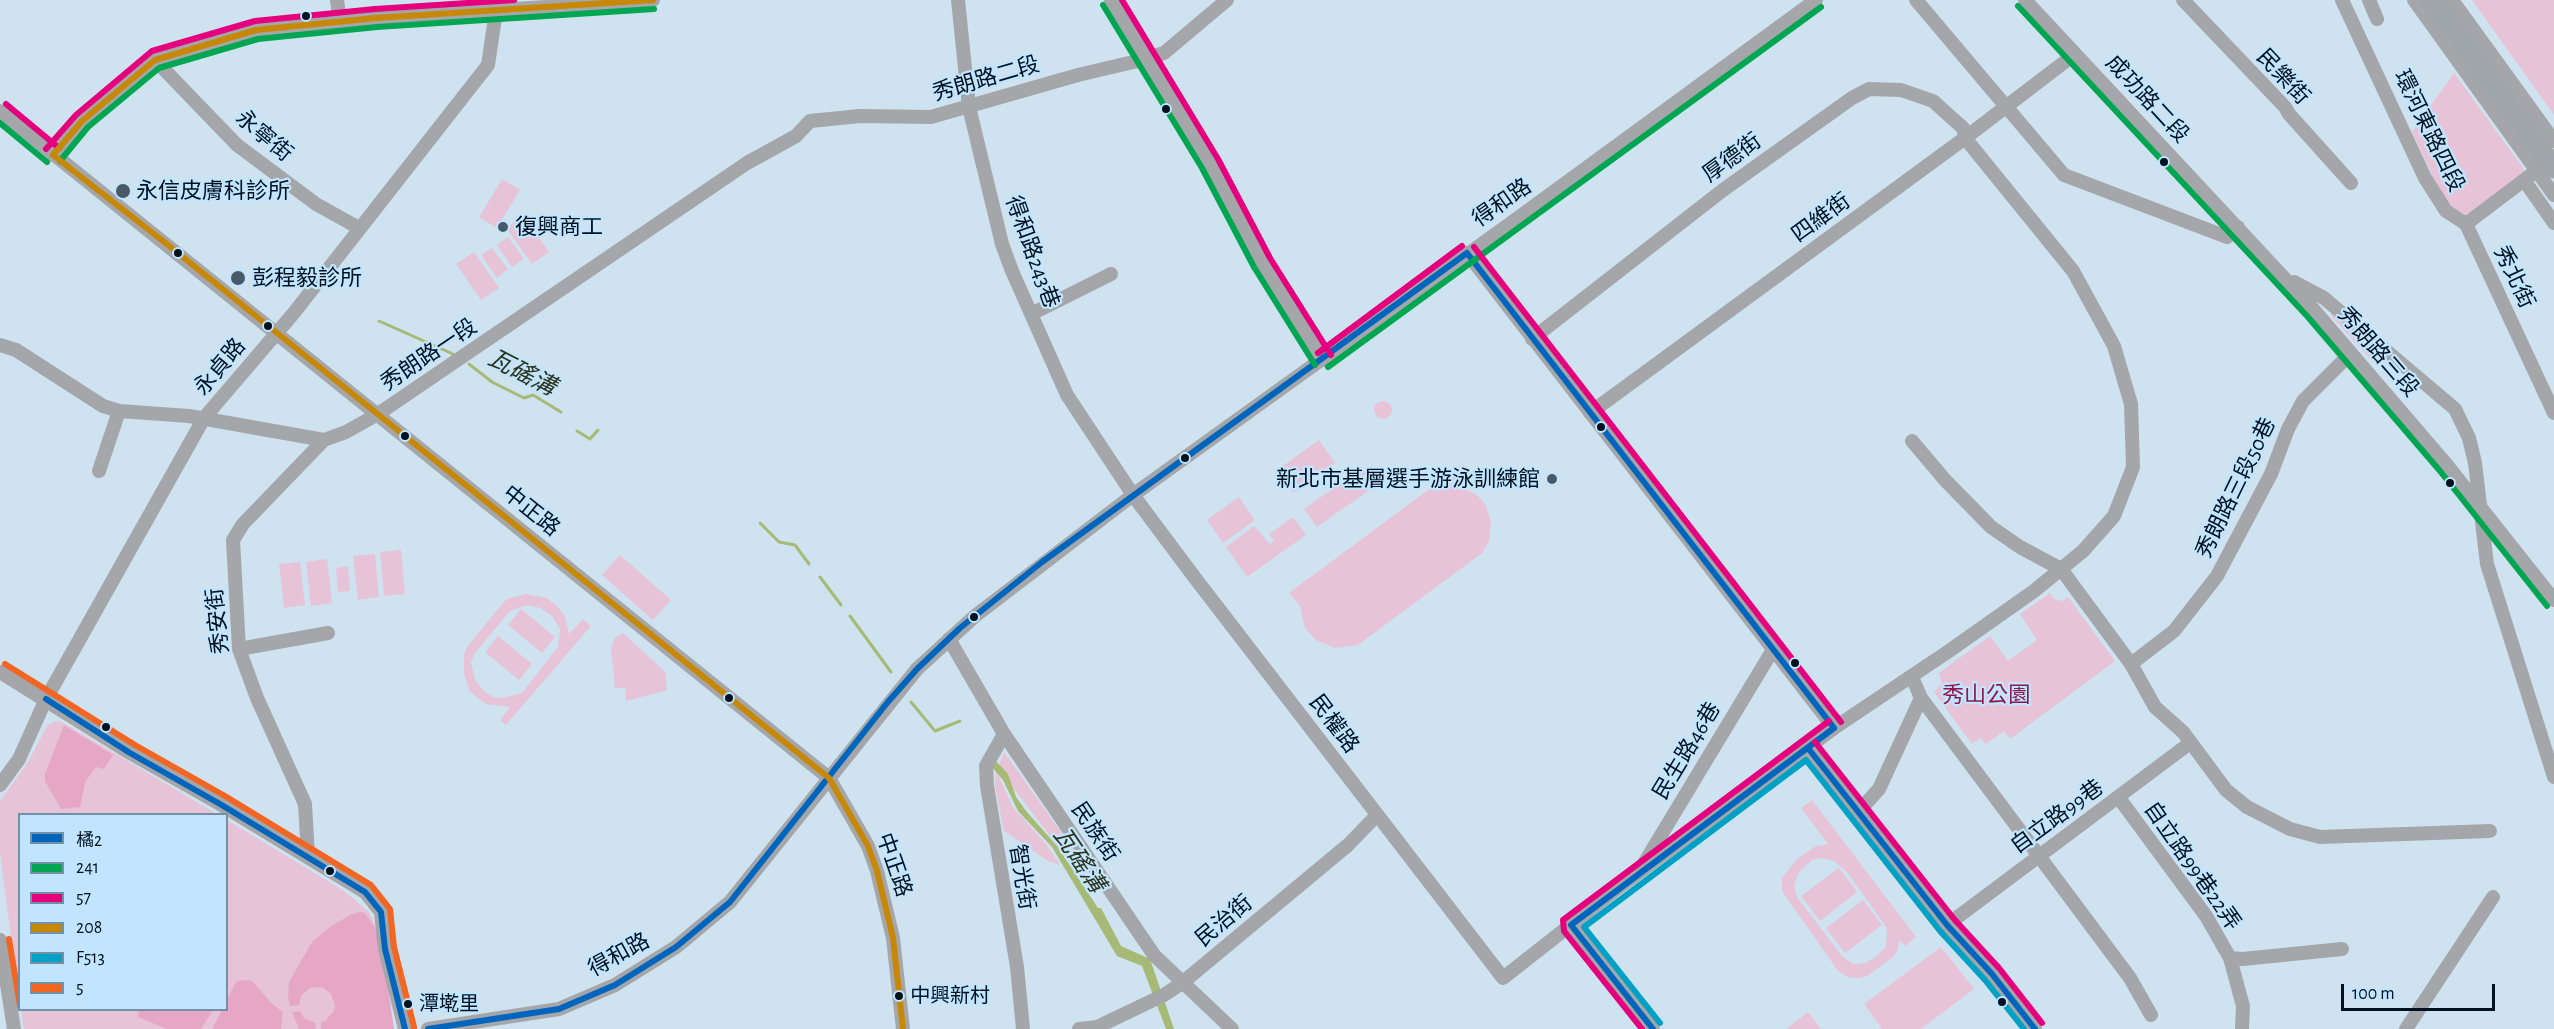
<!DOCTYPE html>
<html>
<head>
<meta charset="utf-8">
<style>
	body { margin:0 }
	#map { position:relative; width:2554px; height:1029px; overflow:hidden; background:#cfe2f0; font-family:"Alegreya Sans","Noto Sans TC",sans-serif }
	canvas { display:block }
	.legend { position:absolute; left:18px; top:813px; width:210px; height:198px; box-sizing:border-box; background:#c1e5fe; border:2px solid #7490a5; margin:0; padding:8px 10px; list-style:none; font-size:18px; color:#001120 }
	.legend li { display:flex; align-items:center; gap:12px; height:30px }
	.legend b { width:30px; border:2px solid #7490a5 }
	.scale { position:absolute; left:2341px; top:984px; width:154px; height:27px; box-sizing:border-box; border:3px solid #001120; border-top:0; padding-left:8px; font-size:18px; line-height:21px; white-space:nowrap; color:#001120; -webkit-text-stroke:4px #c1e5fe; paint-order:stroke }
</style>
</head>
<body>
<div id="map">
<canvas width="2554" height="1029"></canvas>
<ul class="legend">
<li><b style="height:8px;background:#0065bd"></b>橘2</li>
<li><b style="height:8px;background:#00a651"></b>241</li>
<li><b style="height:8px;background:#e5007d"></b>57</li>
<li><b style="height:8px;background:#c68806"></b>208</li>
<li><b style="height:8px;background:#00a1c5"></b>F513</li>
<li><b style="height:8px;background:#f26522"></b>5</li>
</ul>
<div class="scale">100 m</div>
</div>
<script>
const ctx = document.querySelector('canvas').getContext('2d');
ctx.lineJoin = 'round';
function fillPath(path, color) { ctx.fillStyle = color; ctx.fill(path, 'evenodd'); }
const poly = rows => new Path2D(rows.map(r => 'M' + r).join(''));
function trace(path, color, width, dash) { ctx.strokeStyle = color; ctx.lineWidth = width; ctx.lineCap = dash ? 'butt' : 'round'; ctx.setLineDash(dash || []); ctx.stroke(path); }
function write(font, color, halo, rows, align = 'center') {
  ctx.font = font + ' "Alegreya Sans","Noto Sans TC",sans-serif'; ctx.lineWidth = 4.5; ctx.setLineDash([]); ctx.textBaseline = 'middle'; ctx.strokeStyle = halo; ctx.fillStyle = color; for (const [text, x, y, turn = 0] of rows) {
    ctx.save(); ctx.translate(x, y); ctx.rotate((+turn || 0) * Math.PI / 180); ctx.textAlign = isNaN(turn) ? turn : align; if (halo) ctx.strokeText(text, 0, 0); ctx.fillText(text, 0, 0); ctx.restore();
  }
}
const green = poly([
	[2472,0,2554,0,2554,115],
	[2454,73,2526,172,2464,217,2444,200,2412,132],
	[502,179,520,190,497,228,479,217],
	[524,216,549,252,532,264,506,228],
	[508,237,524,259,512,267,497,245],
	[492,248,508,269,497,278,481,255],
	[474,252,499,288,481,300,456,264],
	[2331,311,2385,357,2376,365,2331,316],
	'1374 410a9 9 0 1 1 18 0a9 9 0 1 1-18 0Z',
	[1319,440,1335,463,1293,493,1277,470],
	[1463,464,1470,473,1455,485,1477,495,1485,504,1491,521,1489,541,1482,553,1358,645,1335,648,1316,640,1305,628,1300,606,1289,593],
	[1362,468,1375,486,1317,527,1304,509],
	[1239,497,1255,520,1223,543,1207,520],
	[1293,517,1306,535,1247,577,1226,547,1254,526,1270,544,1274,541,1269,534],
	[401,550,405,594,384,596,380,552],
	[375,554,379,597,358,600,353,556],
	[620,555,671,600,653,620,602,575],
	[327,559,332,603,311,606,306,562],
	[300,562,305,605,284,608,279,564],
	[348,566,350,591,338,592,336,568],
	[2050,593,2054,599,2063,601,2068,597,2115,661,2010,739,2004,731,1986,744,1980,738,1972,744,1934,692,1942,684,1939,673,1990,636,2008,661,2037,640,2020,614],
	[526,594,547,598,558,607,565,617,569,634,583,619,591,626,506,725,500,720,510,707,486,704,470,692,464,674,464,655,467,647,502,604,507,599],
	[527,605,541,608,552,616,560,629,558,647,522,693,503,698,493,697,486,693,475,680,471,662,475,653,510,611],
	[521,609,555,637,542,653,508,625],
	[623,633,665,672,667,690,626,701,625,688,615,688,611,648,615,638],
	[498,636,532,664,519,680,485,652],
	[60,721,217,814,20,814,19,998,0,853,0,801,28,762,47,726,53,722],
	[1004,752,1075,852,1067,858,998,768],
	[996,770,1012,806,1046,844,1060,865,1048,861,1004,831,995,786],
	[1812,800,1916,937,1905,946,1900,940,1897,951,1893,957,1867,976,1858,978,1848,977,1838,971,1782,891,1782,878,1797,859,1816,846,1828,844,1801,808],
	[1823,858,1834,861,1846,871,1887,928,1886,947,1873,959,1865,963,1853,964,1842,956,1797,897,1794,885,1799,872,1812,860],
	[227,820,344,891,368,911,377,928,394,1029,24,1029,21,1010,226,1010],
	[1839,868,1857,892,1820,921,1801,896],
	[1863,900,1882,925,1845,953,1826,928],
	[1941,947,1974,989,1921,1029,1882,1029,1864,1004],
	[1808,1012,1821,1029,1786,1029]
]);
const forest = poly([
	[64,725,113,755,104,769,96,767,85,782,80,807,61,809,45,781,45,774],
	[360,912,365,913,377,931,382,947,394,1029,321,1029,321,1022,326,1020,334,1011,335,1005,331,994,322,987,310,988,301,996,299,1005,290,1006,288,996,289,982,312,942,330,927,350,915],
	[243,980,252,981,272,1004,283,1012,281,1029,212,1029,222,1010,226,1010,227,999,236,982],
	[139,1010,213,1010,201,1029,167,1029,138,1017],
	[300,1011,304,1018,315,1023,316,1029,299,1029,292,1012]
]);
const water = poly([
	[994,759,1008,774,1016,797,1026,811,1057,846,1098,908,1101,908,1121,946,1150,959,1174,1029,1166,1029,1142,966,1117,956,1052,847,1018,811,1003,780,990,765]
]);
const stream = poly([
	[379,321,453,354],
	[469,364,492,382,524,398,533,395,561,412],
	[577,431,590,439,598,430],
	[760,523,779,542,795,545,809,564],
	[820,577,841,605],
	[850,616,891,672],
	[911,702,935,731,960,721]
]);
const minor = poly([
	[337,0,340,22],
	[958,0,969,107,1002,244,1012,271,1067,395,1133,495,1195,578,1503,978,1619,887,1834,728,1949,651,2034,591,2083,551,2114,516,2133,467,2131,404,2114,346,2073,271,1965,138,1963,128,1933,101,1901,90,1869,89,1852,98,1723,190,1532,339],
	[1111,0,1210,164,1262,262,1323,360],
	[1916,0,2064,175,2227,237,2238,227],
	[2025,0,2314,310,2447,465,2554,600],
	[2183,0,2285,107,2289,114,2351,183],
	[2342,0,2425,178,2446,211,2466,224],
	[2369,0,2377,19],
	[2414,0,2554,195],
	[2452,0,2554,141],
	[155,60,237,145,316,204,359,228],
	[0,111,829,778,868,846,877,871,893,938,903,1029],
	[53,155,82,121,155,60,256,30,376,18,653,0],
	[2524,180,2554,223],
	[2466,224,2554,413],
	[2466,224,2544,165],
	[1467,253,1834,728],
	[2294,282,2324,298,2455,409,2469,438,2475,463,2487,564,2554,777],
	[1031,314,1111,274],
	[0,345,16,350,103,406,119,411,189,416,324,440,346,432,378,414,747,163,796,136,810,121,860,116,931,117,1078,75,1146,59,1164,53,1227,0],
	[1590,413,1965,138,2075,54],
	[1912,441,1945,480,1991,527,2020,547,2061,569,2131,664,2155,707,2183,732,2226,790,2247,807,2290,829,2320,837,2490,831],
	[99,471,119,411],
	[949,639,1004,734,1154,955,1232,1029],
	[239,649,328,633],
	[2131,664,2174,631,2217,576,2271,474,2288,429,2303,401,2351,353],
	[0,672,130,753,220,804,365,892,381,912,385,949,405,1029],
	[1912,677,1921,698,2130,978,2151,1015],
	[1004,734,986,766,987,786,1017,967,1023,1029],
	[1808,748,1947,925,1992,974,2035,1029],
	[0,785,19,759,46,699,204,418,293,314,488,65,496,11,495,0],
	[2119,798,2206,916,2230,958,2243,1006,2242,1029],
	[1859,811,1879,789,1921,698],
	[308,856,305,804,257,698,239,649,233,540,243,524,324,440],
	[1640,870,1774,648],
	[1571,925,1653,1029],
	[1947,925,2190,743],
	[0,940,14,1029],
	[2230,958,2243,959,2342,949],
	[428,1029,559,1009,615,985,676,947,730,902,917,669,975,616,1133,495,1507,226,1816,0],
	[1079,1029,1097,1027,1164,995,1182,983,1348,845,1377,815],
	[2406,1029,2493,897]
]);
const highway = poly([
	[2432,0,2554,168]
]);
const bus1 = poly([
	[1467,253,1834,728],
	[46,699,130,753,220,804,365,892,381,912,385,949,405,1029],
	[1808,748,1947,925,1992,974,2035,1029],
	[428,1029,559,1009,615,985,676,947,730,902,887,703,917,669,960,628,1042,562,1467,253],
	[1653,1029,1571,925,1834,728]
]);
const bus2 = poly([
	[1103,5,1202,168,1254,267,1315,365],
	[2018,6,2307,316,2440,471,2547,606],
	[0,123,47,162],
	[60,161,88,127,159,68,258,39,377,27,654,9],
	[1328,367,1821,7]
]);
const bus3 = poly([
	[1122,0,1218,159,1270,258,1331,355],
	[6,104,59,148],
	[46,149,76,115,152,51,255,21,375,9,514,0],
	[1474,247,1841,722],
	[1318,353,1462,246],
	[1815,742,1954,919,1999,968,2042,1023],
	[1642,1029,1564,931,1563,920,1829,721]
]);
const bus4 = poly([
	[53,155,163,241,829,778,868,846,877,871,893,938,903,1029],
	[53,155,82,121,155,60,256,30,376,18,653,0]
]);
const bus5 = poly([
	[1660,1023,1584,927,1806,760,1940,931,1985,980,2024,1029]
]);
const bus6 = poly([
	[5,664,135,745,225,796,371,885,390,909,394,947,414,1027],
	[9,939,20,1006]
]);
const markers = [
	[306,16,5,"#001120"],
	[1166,109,5,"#001120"],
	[2164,162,5,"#001120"],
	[123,191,8,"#485a69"],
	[503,227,6,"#485a69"],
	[178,253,5,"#001120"],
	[238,278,8,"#485a69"],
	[268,326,5,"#001120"],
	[1601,427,5,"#001120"],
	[405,436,5,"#001120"],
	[1185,458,5,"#001120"],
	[1552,479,6,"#485a69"],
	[2450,483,5,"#001120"],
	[974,617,5,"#001120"],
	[1795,663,5,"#001120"],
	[729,698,5,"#001120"],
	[106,727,5,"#001120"],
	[330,871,5,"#001120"],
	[899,996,5,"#001120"],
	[2002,1002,5,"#001120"],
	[408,1004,5,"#001120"]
];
const busNames = [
	["中興新村",910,996],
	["潭墘里",419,1004]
];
const streetNames = [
	["民樂街",2283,77,47],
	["秀朗路二段",986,79,-16],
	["成功路二段",2147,99,47],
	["環河東路四段",2429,131,64],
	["永寧街",264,136,40],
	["厚德街",1732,158,-36],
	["得和路",1502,203,-35],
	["四維街",1821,218,-36],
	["得和路243巷",1032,252,70],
	["秀北街",2514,277,65],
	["秀朗路三段",2378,352,49],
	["秀朗路一段",429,355,-34],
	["永貞路",220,367,-50],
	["秀朗路三段50巷",2236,488,-64],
	["中正路",531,511,39],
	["秀安街",218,621,-96],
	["民權路",1334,724,53],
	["民生路46巷",1687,751,-59],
	["自立路99巷",2057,817,-36],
	["民族街",1095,832,56],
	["中正路",894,865,71],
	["自立路99巷22弄",2192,866,55],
	["智光街",1022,877,81],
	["民治街",1224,921,-40],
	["得和路",619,955,-29]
];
const poiNames = [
	["永信皮膚科診所",136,191],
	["復興商工",515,227],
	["彭程毅診所",252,278],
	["新北市基層選手游泳訓練館",1540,479,"right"]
];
const parkNames = [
	["秀山公園",1986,695]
];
const waterNames = [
	["瓦磘溝",522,373,27],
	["瓦磘溝",1079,860,56]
];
fillPath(green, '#e6c3d7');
fillPath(forest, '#e6a6c6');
fillPath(water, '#a6ba75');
trace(stream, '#a6ba75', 3);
trace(minor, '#a4a6a9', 14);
trace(highway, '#9fa6aa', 21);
trace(bus1, '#0065bd', 6);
trace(bus2, '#00a651', 6);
trace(bus3, '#e5007d', 6);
trace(bus4, '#c68806', 6);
trace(bus5, '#00a1c5', 6);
trace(bus6, '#f26522', 6);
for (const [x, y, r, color] of markers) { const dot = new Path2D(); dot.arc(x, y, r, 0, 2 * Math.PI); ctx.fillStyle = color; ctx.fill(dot); trace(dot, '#c1e5fe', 2); }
write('20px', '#001120', '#c1e5fe', busNames, 'left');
write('22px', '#001120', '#c1e5fe', streetNames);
write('22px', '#001120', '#c1e5fe', poiNames, 'left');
write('22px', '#8e184d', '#c1e5fe', parkNames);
write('italic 24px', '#2d331b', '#c1e5fe', waterNames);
</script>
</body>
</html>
